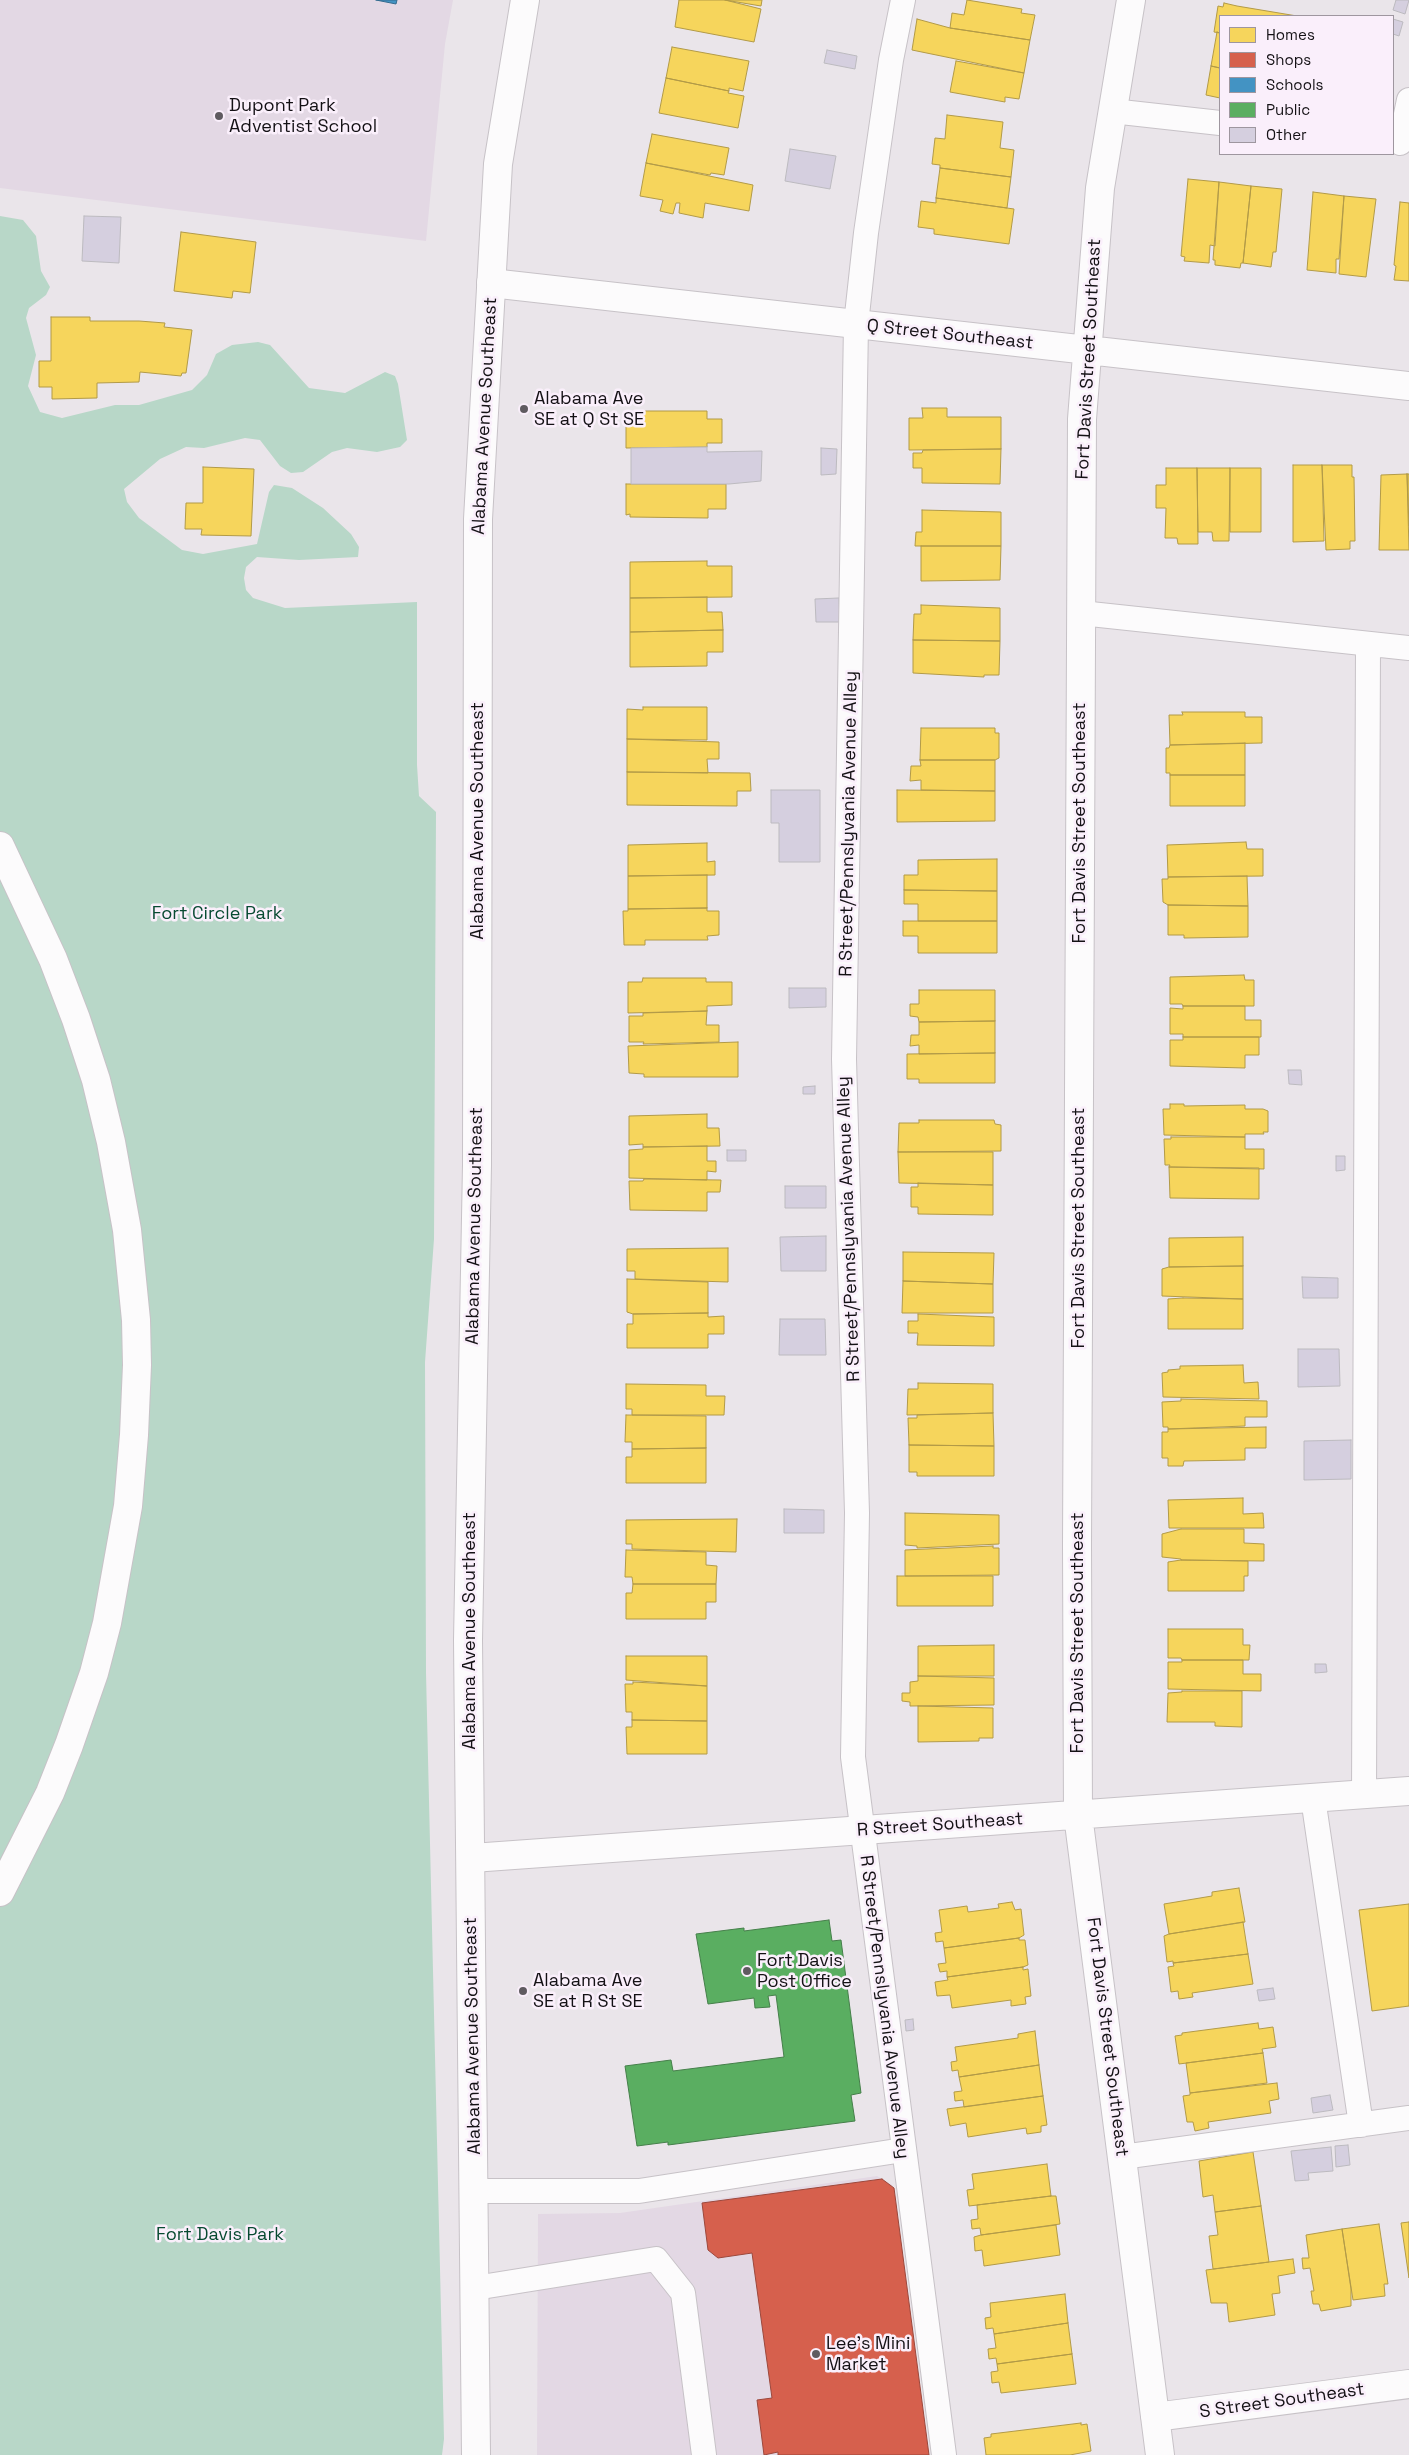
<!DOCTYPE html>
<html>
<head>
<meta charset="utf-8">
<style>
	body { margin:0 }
	#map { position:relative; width:1409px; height:2455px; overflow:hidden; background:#eae5ea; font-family:"Space Grotesk",sans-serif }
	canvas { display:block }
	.legend { position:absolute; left:1219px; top:15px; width:175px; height:140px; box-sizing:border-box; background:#faeffb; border:1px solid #9e969f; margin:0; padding:6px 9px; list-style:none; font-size:15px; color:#141115 }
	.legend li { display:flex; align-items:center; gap:10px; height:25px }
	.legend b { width:25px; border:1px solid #9e969f }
</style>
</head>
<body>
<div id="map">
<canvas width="1409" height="2455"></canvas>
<ul class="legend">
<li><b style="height:14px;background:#f6d55c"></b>Homes</li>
<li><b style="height:14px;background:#d6604d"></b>Shops</li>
<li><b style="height:14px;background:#4393c3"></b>Schools</li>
<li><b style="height:14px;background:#5aae61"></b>Public</li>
<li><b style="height:14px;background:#d5cfdf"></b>Other</li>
</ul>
</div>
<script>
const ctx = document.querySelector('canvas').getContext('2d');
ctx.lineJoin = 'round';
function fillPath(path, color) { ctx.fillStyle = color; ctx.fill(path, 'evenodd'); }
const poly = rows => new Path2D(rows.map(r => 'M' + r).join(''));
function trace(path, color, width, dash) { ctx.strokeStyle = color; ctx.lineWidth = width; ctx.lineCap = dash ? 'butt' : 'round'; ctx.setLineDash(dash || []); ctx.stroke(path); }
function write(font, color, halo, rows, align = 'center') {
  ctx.font = font + ' "Space Grotesk",sans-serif'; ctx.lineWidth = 5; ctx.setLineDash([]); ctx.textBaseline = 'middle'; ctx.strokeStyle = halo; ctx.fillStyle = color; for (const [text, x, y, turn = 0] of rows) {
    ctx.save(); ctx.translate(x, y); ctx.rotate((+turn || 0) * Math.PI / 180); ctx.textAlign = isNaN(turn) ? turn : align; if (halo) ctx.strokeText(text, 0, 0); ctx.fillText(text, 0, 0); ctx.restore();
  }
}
const built = poly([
	[0,0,453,0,445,44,426,241,0,188],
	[877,2176,892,2185,928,2455,537,2455,538,2214,620,2213]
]);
const green = poly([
	[0,216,23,220,36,236,41,271,50,287,46,295,29,308,26,318,36,355,28,386,40,412,62,418,115,405,139,405,192,390,207,375,216,354,232,345,258,342,270,345,309,388,345,393,385,372,395,376,398,384,407,440,400,447,377,452,347,448,332,452,303,472,291,473,280,466,260,440,245,438,204,448,186,447,160,459,124,489,127,502,139,518,182,550,203,554,257,544,269,492,274,485,292,488,323,508,351,534,359,547,358,557,299,560,257,557,246,567,244,578,246,590,253,598,285,608,417,602,417,765,419,796,436,812,434,1239,425,1362,426,1673,444,2439,442,2455,0,2455]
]);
const homes = poly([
	[679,0,725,0,761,9,754,42,675,27,679,0],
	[725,0,762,0,761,6,725,0],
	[967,0,1022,9,1021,13,1035,15,1030,40,950,28,952,13,964,15,967,0],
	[1224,3,1237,6,1297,16,1220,16,1220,33,1214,32,1218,6,1223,7,1224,3],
	[917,19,950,28,1030,40,1024,73,912,50,917,19],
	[1217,32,1220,33,1220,68,1211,66,1217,32],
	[672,47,749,61,743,91,729,88,729,91,666,78,672,47],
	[956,61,1024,73,1019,99,1005,97,1005,102,950,92,956,61],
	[1211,66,1220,68,1220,100,1220,98,1206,95,1211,66],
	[666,78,729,91,728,93,744,96,738,128,659,113,666,78],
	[947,115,1003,122,1000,148,1014,150,1011,177,940,168,940,165,932,164,935,138,945,139,947,115],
	[652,134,729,148,724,175,711,173,710,175,646,163,652,134],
	[646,163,753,185,749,211,705,203,703,218,679,213,680,203,676,203,673,214,660,211,663,200,640,196,646,163],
	[940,168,1011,177,1007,208,936,198,940,168],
	[1188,179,1219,182,1215,246,1210,245,1209,263,1184,261,1185,257,1181,256,1188,179],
	[1219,182,1251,186,1243,263,1241,263,1240,268,1215,265,1215,260,1213,260,1219,182],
	[1251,186,1282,189,1276,252,1273,252,1271,267,1243,263,1251,186],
	[1313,192,1344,196,1339,259,1336,259,1336,273,1307,270,1313,192],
	[1344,196,1376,199,1366,277,1339,274,1344,196],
	[936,198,1014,209,1009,244,934,234,934,229,918,227,921,201,936,203,936,198],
	[1400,202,1409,203,1409,281,1394,280,1396,266,1394,265,1400,202],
	[181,232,256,242,250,293,233,291,232,298,174,291,181,232],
	[51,317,90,317,90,321,139,321,165,323,164,327,192,330,186,373,182,373,181,376,140,372,139,382,97,383,97,398,52,399,52,387,39,387,39,361,51,361,51,317],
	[922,408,947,408,947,417,1001,417,1001,449,909,450,909,418,923,418,922,408],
	[643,411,707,411,707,419,722,419,722,443,707,443,707,447,626,448,626,417,632,417,632,412,643,413,643,411],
	[1001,449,1000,484,922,483,922,468,913,468,913,453,922,453,923,450,1001,449],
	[1293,465,1322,465,1324,541,1293,542,1293,465],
	[1322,465,1352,465,1352,477,1354,477,1355,541,1350,541,1350,549,1326,550,1322,465],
	[203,467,254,469,251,536,201,535,202,529,185,529,186,503,203,503,203,467],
	[1166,468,1197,468,1198,544,1178,544,1177,538,1165,538,1166,508,1156,508,1156,485,1166,485,1166,468],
	[1197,468,1230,468,1229,541,1213,541,1212,532,1198,532,1197,468],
	[1230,468,1261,468,1261,532,1230,532,1230,468],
	[1407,474,1409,550,1379,550,1381,475,1407,474],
	[1407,474,1409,474,1409,526,1407,474],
	[626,484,726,484,726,509,708,509,708,518,630,517,630,514,626,515,626,484],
	[922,510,1001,512,1001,546,915,546,916,532,922,532,922,510],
	[921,546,1001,546,1000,580,921,581,921,546],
	[707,561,707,566,732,566,732,597,630,598,630,562,707,561],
	[707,597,707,612,722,612,723,630,630,632,630,598,707,597],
	[921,605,1000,608,1000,641,913,640,914,614,921,614,921,605],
	[723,630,723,652,707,652,707,666,630,667,630,632,723,630],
	[913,640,1000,641,999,675,984,675,984,677,913,673,913,640],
	[643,707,707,707,707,740,627,739,627,709,643,710,643,707],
	[1182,712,1245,712,1245,717,1262,717,1262,743,1170,745,1169,715,1183,715,1182,712],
	[921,728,995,728,995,733,999,733,999,758,995,760,920,760,921,728],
	[627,739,719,742,719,759,707,759,708,773,627,772,627,739],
	[1245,743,1245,775,1170,775,1170,773,1166,773,1166,748,1169,748,1170,745,1245,743],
	[920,760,995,760,995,791,921,790,921,780,910,781,911,766,921,766,920,760],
	[627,772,750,773,751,791,737,791,737,806,627,805,627,772],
	[1170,775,1245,775,1245,806,1170,806,1170,775],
	[897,790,995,791,995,821,897,822,897,790],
	[1246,842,1247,849,1263,849,1263,876,1168,877,1167,845,1246,842],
	[707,843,707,862,715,861,715,875,628,876,628,845,707,843],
	[997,859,997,891,904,890,904,875,918,875,918,860,997,859],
	[707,875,707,908,628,909,628,876,707,875],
	[1247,876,1248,906,1168,905,1163,902,1162,879,1168,879,1168,877,1247,876],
	[904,890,997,891,997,921,918,921,918,904,904,904,904,890],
	[1168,905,1248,906,1248,937,1184,938,1184,935,1168,935,1168,905],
	[707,908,707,911,719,911,719,935,707,936,708,940,645,940,645,945,624,945,623,911,628,911,628,909,707,908],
	[903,921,997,921,997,953,918,953,918,936,903,936,903,921],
	[1244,975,1245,980,1254,980,1254,1006,1183,1006,1182,1004,1170,1004,1170,977,1244,975],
	[643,978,706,978,706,982,732,982,732,1005,707,1006,707,1011,628,1013,628,982,642,982,643,978],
	[919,990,995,990,995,1021,919,1022,918,1017,910,1016,910,1004,919,1004,919,990],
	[1183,1006,1245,1006,1245,1020,1261,1020,1261,1037,1183,1037,1183,1034,1170,1034,1170,1008,1183,1009,1183,1006],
	[707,1011,706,1025,719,1025,719,1042,643,1044,644,1042,629,1042,629,1016,643,1016,643,1013,707,1011],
	[995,1021,995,1053,919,1054,919,1045,910,1046,911,1035,919,1035,919,1022,995,1021],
	[1183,1037,1259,1037,1259,1055,1245,1055,1245,1068,1170,1066,1170,1040,1183,1040,1183,1037],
	[738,1042,738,1077,644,1077,644,1074,629,1073,628,1046,738,1042],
	[995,1053,995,1083,919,1083,919,1079,907,1079,907,1054,995,1053],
	[1170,1104,1184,1104,1184,1106,1245,1105,1245,1109,1263,1109,1268,1111,1268,1132,1263,1132,1264,1134,1245,1134,1245,1137,1164,1135,1163,1109,1170,1109,1170,1104],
	[707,1114,707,1128,719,1128,720,1146,643,1147,643,1144,629,1145,629,1116,707,1114],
	[919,1120,994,1120,995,1124,1001,1125,1001,1151,898,1152,899,1123,919,1123,919,1120],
	[1171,1137,1245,1137,1245,1149,1264,1149,1264,1169,1169,1167,1170,1165,1165,1165,1164,1139,1171,1139,1171,1137],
	[707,1146,707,1161,716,1161,716,1172,707,1171,707,1180,629,1178,629,1150,643,1149,643,1147,707,1146],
	[898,1152,993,1152,993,1185,899,1183,898,1152],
	[1169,1167,1259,1168,1259,1199,1170,1198,1169,1167],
	[644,1179,721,1180,720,1192,707,1192,707,1211,630,1210,629,1181,643,1181,644,1179],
	[918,1183,993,1185,993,1215,918,1214,918,1207,911,1207,911,1187,918,1187,918,1183],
	[1243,1237,1243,1266,1169,1267,1169,1238,1243,1237],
	[728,1248,728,1282,635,1279,635,1271,627,1271,627,1249,728,1248],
	[903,1252,994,1253,993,1284,903,1281,903,1252],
	[1243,1266,1243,1299,1162,1296,1162,1269,1169,1267,1243,1266],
	[627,1279,708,1282,708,1313,633,1314,627,1312,627,1279],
	[903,1281,993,1284,993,1313,902,1313,903,1281],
	[1183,1298,1243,1299,1243,1329,1168,1329,1168,1299,1183,1298],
	[708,1313,708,1317,724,1316,724,1334,708,1334,708,1348,627,1348,627,1324,633,1324,633,1314,708,1313],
	[918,1314,994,1317,994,1346,917,1345,918,1333,908,1333,908,1321,918,1321,918,1314],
	[1243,1365,1244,1383,1258,1382,1259,1399,1163,1397,1162,1373,1168,1372,1168,1370,1180,1369,1180,1366,1243,1365],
	[918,1383,993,1384,993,1413,907,1415,908,1389,918,1389,918,1383],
	[626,1384,706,1385,706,1396,725,1396,724,1415,632,1415,632,1409,626,1409,626,1384],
	[1181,1399,1267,1401,1267,1417,1245,1417,1245,1426,1168,1429,1168,1427,1163,1427,1162,1402,1181,1401,1181,1399],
	[993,1413,994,1446,909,1445,908,1418,917,1418,917,1415,993,1413],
	[626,1415,706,1416,706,1448,632,1449,632,1442,625,1442,626,1415],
	[1266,1427,1266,1448,1245,1448,1245,1460,1184,1461,1183,1466,1168,1466,1168,1458,1162,1458,1162,1432,1168,1432,1168,1429,1266,1427],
	[909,1445,994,1446,994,1476,917,1476,917,1472,909,1472,909,1445],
	[706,1448,706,1483,626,1483,626,1457,632,1457,632,1449,706,1448],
	[1243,1498,1243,1514,1263,1513,1264,1528,1169,1528,1168,1500,1243,1498],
	[905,1513,999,1515,999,1544,917,1548,917,1546,905,1545,905,1513],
	[737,1519,736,1552,632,1549,632,1544,626,1544,626,1520,737,1519],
	[1181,1529,1244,1529,1244,1543,1264,1544,1264,1561,1181,1560,1181,1559,1162,1557,1162,1534,1181,1529],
	[993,1546,993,1548,999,1548,999,1575,905,1576,905,1550,993,1546],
	[626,1550,706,1552,706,1565,717,1566,716,1584,633,1584,632,1577,625,1577,626,1550],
	[1181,1560,1248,1561,1248,1576,1244,1576,1244,1591,1168,1591,1168,1562,1181,1560],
	[897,1576,993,1576,993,1606,897,1606,897,1576],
	[633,1584,716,1584,716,1602,706,1602,706,1619,626,1619,626,1593,632,1593,633,1584],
	[1168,1629,1243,1629,1243,1645,1250,1645,1249,1660,1182,1660,1181,1658,1168,1658,1168,1629],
	[994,1645,994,1676,918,1676,918,1646,994,1645],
	[626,1656,707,1656,707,1686,626,1680,626,1656],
	[1182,1660,1243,1660,1243,1674,1261,1674,1261,1691,1168,1689,1168,1662,1182,1662,1182,1660],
	[918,1676,994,1678,994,1705,910,1706,910,1702,902,1701,902,1693,910,1693,910,1682,918,1681,918,1676],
	[633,1682,707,1686,707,1721,632,1720,632,1712,626,1712,625,1684,633,1684,633,1682],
	[1182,1691,1242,1691,1242,1727,1215,1726,1215,1722,1167,1722,1168,1693,1182,1692,1182,1691],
	[918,1706,993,1708,993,1738,979,1738,979,1741,918,1742,918,1706],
	[632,1720,707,1721,707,1754,627,1754,626,1727,632,1727,632,1720],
	[1239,1888,1245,1922,1169,1934,1164,1904,1212,1896,1212,1892,1239,1888],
	[1012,1902,1015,1910,1021,1909,1024,1935,1019,1938,944,1948,943,1941,936,1942,935,1933,942,1932,939,1910,967,1906,968,1912,999,1908,998,1904,1012,1902],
	[1409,1904,1409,2006,1372,2011,1359,1910,1409,1904],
	[1243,1922,1248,1954,1173,1963,1173,1961,1167,1962,1164,1936,1169,1934,1243,1922],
	[1019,1938,1019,1940,1025,1940,1028,1965,1023,1967,947,1977,947,1971,940,1972,938,1964,946,1963,944,1948,1019,1938],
	[1248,1954,1253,1984,1192,1993,1193,1997,1179,1999,1178,1991,1171,1992,1168,1967,1174,1966,1173,1963,1248,1954],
	[1023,1967,1023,1970,1028,1969,1031,1996,1025,1997,1026,2004,1011,2006,1011,2000,952,2008,950,1995,937,1996,935,1982,948,1980,947,1977,1023,1967],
	[1258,2023,1259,2029,1273,2027,1276,2047,1262,2049,1263,2053,1179,2064,1175,2036,1182,2035,1182,2033,1258,2023],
	[1035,2031,1039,2065,959,2077,958,2070,952,2071,951,2062,957,2061,955,2047,1018,2038,1018,2034,1035,2031],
	[1263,2053,1267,2083,1190,2093,1186,2063,1263,2053],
	[1039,2065,1043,2096,964,2107,963,2100,955,2101,954,2092,962,2091,959,2077,1039,2065],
	[1277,2083,1279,2099,1269,2101,1271,2113,1208,2122,1209,2128,1195,2131,1193,2122,1187,2122,1183,2096,1190,2095,1190,2093,1277,2083],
	[1043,2096,1047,2125,1041,2126,1041,2132,1027,2134,1026,2128,968,2137,966,2123,950,2126,947,2109,1043,2096],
	[1253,2152,1261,2206,1215,2212,1213,2195,1203,2197,1199,2161,1253,2152],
	[1047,2164,1051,2196,969,2206,967,2190,974,2189,972,2174,1047,2164],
	[1051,2196,1056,2196,1060,2224,981,2235,980,2228,972,2229,971,2220,978,2219,977,2205,1051,2196],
	[1261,2206,1269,2262,1213,2269,1209,2236,1218,2235,1215,2212,1261,2206],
	[1409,2222,1409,2278,1401,2223,1409,2222],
	[1379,2224,1388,2284,1384,2284,1385,2296,1353,2300,1342,2229,1379,2224],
	[1056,2225,1060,2255,984,2266,982,2250,975,2251,974,2237,981,2235,1056,2225],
	[1342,2229,1351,2289,1351,2306,1321,2311,1319,2304,1313,2304,1311,2291,1314,2291,1310,2268,1303,2269,1302,2258,1309,2258,1306,2235,1342,2229],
	[1293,2259,1295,2273,1278,2276,1280,2293,1272,2294,1275,2315,1229,2322,1227,2303,1211,2303,1206,2270,1293,2259],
	[1065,2294,1068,2323,994,2334,993,2328,986,2329,985,2318,991,2317,990,2303,1065,2294],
	[1068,2323,1072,2354,997,2364,996,2358,989,2359,988,2349,996,2348,994,2334,1068,2323],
	[1072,2354,1076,2384,1001,2393,999,2382,992,2383,991,2372,998,2371,997,2364,1072,2354],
	[1081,2423,1081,2425,1087,2424,1091,2451,1070,2455,986,2455,984,2438,991,2437,991,2434,1081,2423]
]);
const shops = poly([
	[882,2179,894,2188,929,2455,778,2455,778,2452,764,2455,757,2400,772,2398,752,2253,718,2258,708,2250,702,2203,882,2179]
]);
const schools = poly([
	[376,0,397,0,396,4,376,0]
]);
const public = poly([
	[829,1920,832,1941,841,1940,861,2093,851,2095,855,2121,668,2145,668,2142,637,2146,625,2066,671,2060,673,2071,784,2057,776,1995,768,1996,770,2007,755,2008,754,1998,708,2004,696,1934,744,1928,744,1931,829,1920]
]);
const building = poly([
	[1396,0,1409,0,1405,14,1393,10,1396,0],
	[1393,19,1403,22,1399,36,1393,34,1393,19],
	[827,50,857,56,855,69,824,63,827,50],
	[790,149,836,156,830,189,785,181,790,149],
	[84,216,121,217,119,263,82,261,84,216],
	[707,447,707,452,762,451,761,481,729,484,631,484,631,448,707,447],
	[821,448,837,449,836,474,821,475,821,448],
	[839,598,840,622,816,622,815,599,839,598],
	[771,790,820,790,820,862,779,862,779,823,771,823,771,790],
	[789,988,826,988,826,1007,789,1008,789,988],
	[1288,1070,1301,1070,1302,1085,1289,1084,1288,1070],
	[815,1086,815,1094,803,1094,803,1087,815,1086],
	[727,1150,746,1150,746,1161,727,1161,727,1150],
	[1336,1156,1345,1156,1345,1170,1336,1171,1336,1156],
	[785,1186,826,1186,826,1208,785,1208,785,1186],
	[826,1236,826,1271,781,1271,780,1237,826,1236],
	[1302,1277,1338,1278,1338,1298,1303,1298,1302,1277],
	[780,1319,825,1319,826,1355,779,1355,780,1319],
	[1298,1349,1339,1349,1340,1386,1298,1387,1298,1349],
	[1351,1440,1351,1479,1304,1480,1304,1441,1351,1440],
	[784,1509,824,1510,824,1533,784,1533,784,1509],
	[1315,1664,1326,1664,1327,1672,1315,1673,1315,1664],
	[1273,1988,1275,1999,1259,2001,1257,1990,1273,1988],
	[913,2019,914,2030,906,2031,905,2020,913,2019],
	[1330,2095,1333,2110,1313,2113,1311,2098,1330,2095],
	[1348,2145,1350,2165,1336,2167,1335,2146,1348,2145],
	[1331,2147,1333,2171,1308,2173,1309,2180,1295,2181,1291,2151,1331,2147]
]);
const lane = poly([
	[903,0,891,60,866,233,856,324,844,1059,857,1513,853,1757,944,2455],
	[1112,111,1220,123],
	[1400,143,1409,100],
	[1081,613,1409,648],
	[1364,1795,1368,644],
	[1313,1798,1361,2125],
	[1122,2157,1409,2118],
	[474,2191,639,2191,903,2150],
	[475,2288,656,2259,683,2293,704,2455]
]);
const street = poly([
	[1131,0,1100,188,1082,419,1077,1545,1078,1815,1160,2455],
	[491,283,1409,386],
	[472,1858,1409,1791],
	[1155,2417,1409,2384]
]);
const secondary = poly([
	[0,846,53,959,76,1019,96,1080,111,1142,127,1230,136,1320,137,1365,134,1435,128,1506,107,1623,94,1673,69,1745,50,1793,0,1892],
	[476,2455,468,1640,477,1165,478,519,498,164,525,0]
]);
const markers = [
	[219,116,5,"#5f5b60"],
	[524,409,5,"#5f5b60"],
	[747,1971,5,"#5f5b60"],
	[523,1991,5,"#5f5b60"],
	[816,2354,5,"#5f5b60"]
];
const poiNames = [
	["Dupont Park",229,106],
	["Adventist School",229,127],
	["Alabama Ave",534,399],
	["SE at Q St SE",534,420],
	["Fort Davis",757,1961],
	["Post Office",757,1982],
	["Alabama Ave",533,1981],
	["SE at R St SE",533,2002],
	["Lee's Mini",826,2344],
	["Market",826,2365]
];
const streetNames = [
	["Q Street Southeast",950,335,6],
	["Fort Davis Street Southeast",1089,359,-87],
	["Alabama Avenue Southeast",485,416,-87],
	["Alabama Avenue Southeast",478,821,-90],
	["Fort Davis Street Southeast",1080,823,-90],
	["R Street/Pennslyvania Avenue Alley",849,824,-89],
	["Alabama Avenue Southeast",475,1226,-89],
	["Fort Davis Street Southeast",1079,1228,-90],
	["R Street/Pennslyvania Avenue Alley",849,1229,-92],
	["Alabama Avenue Southeast",470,1631,-90],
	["Fort Davis Street Southeast",1078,1633,-90],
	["R Street Southeast",940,1825,-4],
	["R Street/Pennslyvania Avenue Alley",884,2007,83],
	["Alabama Avenue Southeast",473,2036,-91],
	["Fort Davis Street Southeast",1107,2037,83],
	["S Street Southeast",1282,2401,-8]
];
const parkNames = [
	["Fort Circle Park",217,914],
	["Fort Davis Park",220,2235]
];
fillPath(built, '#e3d8e4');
fillPath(green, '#b8d7c8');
fillPath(homes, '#f6d55c');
trace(homes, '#b29a47', 1);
fillPath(shops, '#d6604d');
trace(shops, '#9c483c', 1);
fillPath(schools, '#4393c3');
trace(schools, '#356c8f', 1);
fillPath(public, '#5aae61');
trace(public, '#457f4a', 1);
fillPath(building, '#d5cfdf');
trace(building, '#bcbabf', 1);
trace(lane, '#c7c2c7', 26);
trace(street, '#c7c2c7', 30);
trace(secondary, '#c7c2c7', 30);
trace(lane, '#fcfbfc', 24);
trace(street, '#fcfbfc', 28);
trace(secondary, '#fcfbfc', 28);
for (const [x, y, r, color] of markers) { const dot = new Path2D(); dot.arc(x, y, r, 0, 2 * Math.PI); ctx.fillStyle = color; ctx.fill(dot); trace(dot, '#faeffb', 2); }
write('18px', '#141115', '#faeffb', poiNames, 'left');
write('18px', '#141115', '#faeffb', streetNames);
write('18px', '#074a31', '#faeffb', parkNames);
</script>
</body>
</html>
